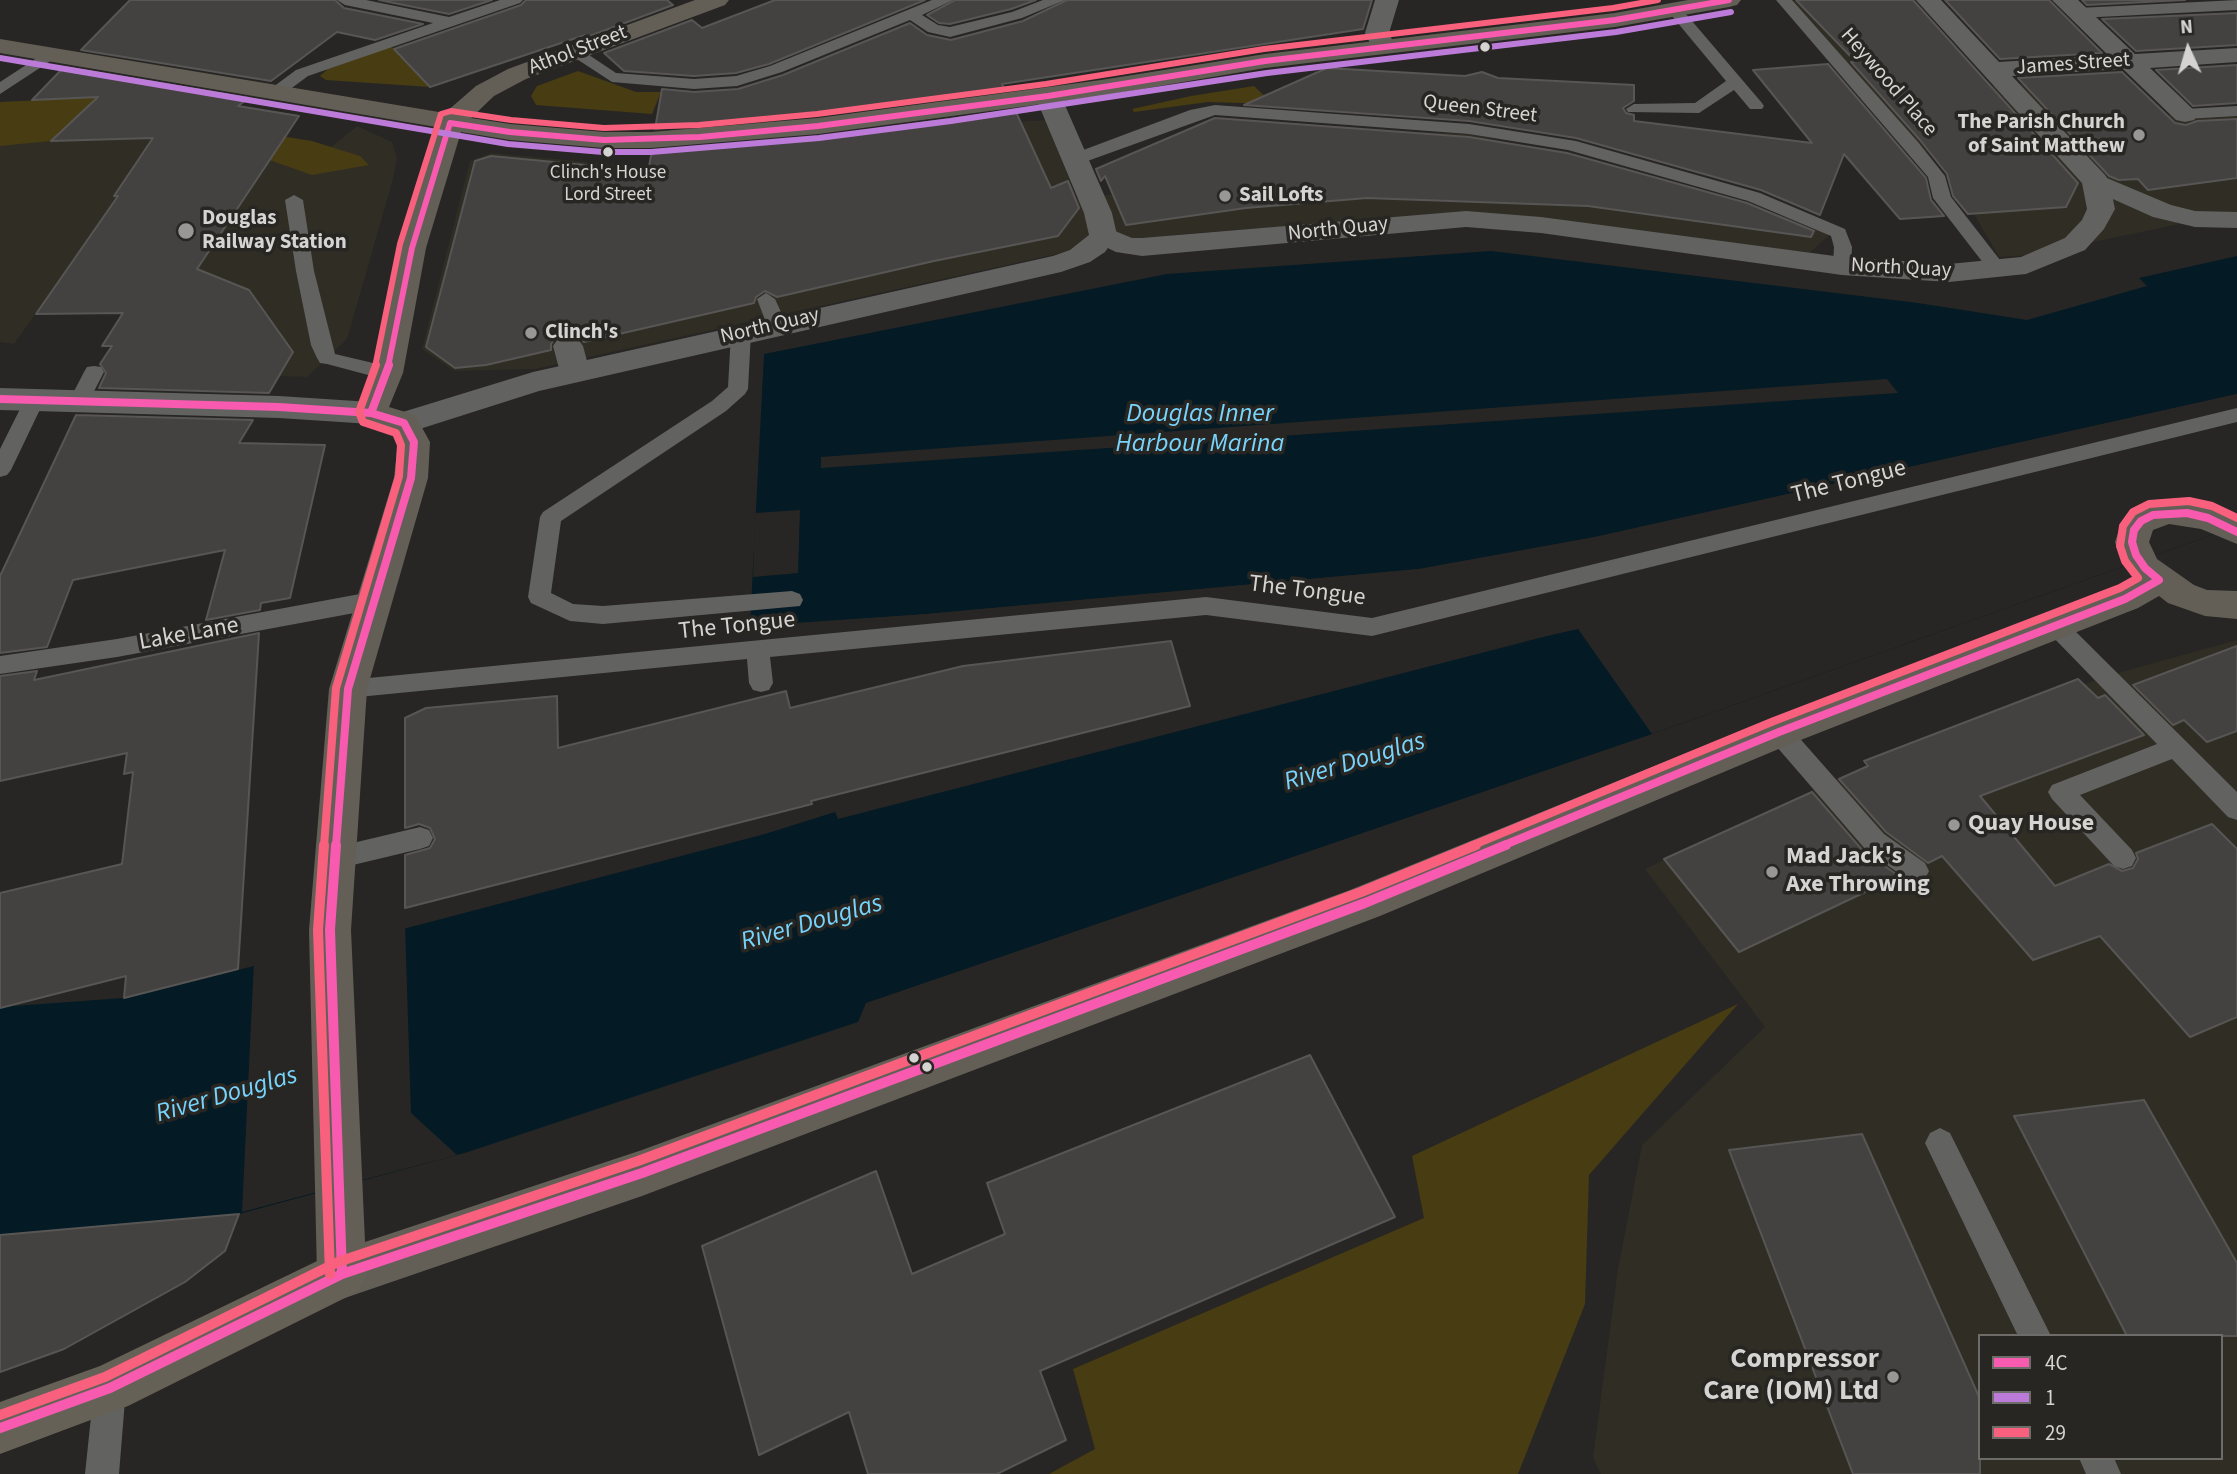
<!DOCTYPE html>
<html>
<head>
<meta charset="utf-8">
<style>
	body { margin:0 }
	#map { position:relative; width:2237px; height:1474px; overflow:hidden; background:#272624; font-family:"Source Sans 3",sans-serif }
	canvas { display:block }
	.legend { position:absolute; left:1978px; top:1334px; width:245px; height:126px; box-sizing:border-box; background:#282623; border:2px solid #6d6c69; margin:0; padding:9px 12px; list-style:none; font-size:21px; color:#d5d4d2 }
	.legend li { display:flex; align-items:center; gap:14px; height:35px }
	.legend b { width:35px; border:2px solid #6d6c69 }
	.north { position:absolute; left:2153px; top:14px; width:70px; height:70px; -webkit-text-stroke:5px #282623; paint-order:stroke; rotate:356deg; font-size:19px; font-weight:700; line-height:28px; text-align:center; color:#d5d4d2 }
	.north::after { content:''; display:block; margin:auto; width:24px; height:32px; background:#d5d4d2; clip-path:polygon(50% 0,100% 100%,50% 72%,0 100%) }
</style>
</head>
<body>
<div id="map">
<canvas width="2237" height="1474"></canvas>
<ul class="legend">
<li><b style="height:9px;background:#f75aaf"></b>4C</li>
<li><b style="height:9px;background:#bd7bd9"></b>1</li>
<li><b style="height:9px;background:#f8607d"></b>29</li>
</ul>
<div class="north">N</div>
</div>
<script>
const ctx = document.querySelector('canvas').getContext('2d');
ctx.lineJoin = 'round';
function fillPath(path, color) { ctx.fillStyle = color; ctx.fill(path, 'evenodd'); }
const poly = rows => new Path2D(rows.map(r => 'M' + r).join(''));
function trace(path, color, width, dash) { ctx.strokeStyle = color; ctx.lineWidth = width; ctx.lineCap = dash ? 'butt' : 'round'; ctx.setLineDash(dash || []); ctx.stroke(path); }
function write(font, color, halo, rows, align = 'center') {
  ctx.font = font + ' "Source Sans 3",sans-serif'; ctx.lineWidth = 7; ctx.setLineDash([]); ctx.textBaseline = 'middle'; ctx.strokeStyle = halo; ctx.fillStyle = color; for (const [text, x, y, turn = 0] of rows) {
    ctx.save(); ctx.translate(x, y); ctx.rotate((+turn || 0) * Math.PI / 180); ctx.textAlign = isNaN(turn) ? turn : align; if (halo) ctx.strokeText(text, 0, 0); ctx.fillText(text, 0, 0); ctx.restore();
  }
}
const built = poly([
	[1915,0,1990,86,2128,77,2165,115,2237,110,2237,212,2031,255,1999,257,1959,188,1791,1],
	[1046,120,1077,199,1275,174,1269,127,1474,134,1835,230,1808,254,1462,214,1182,234,1061,253,535,369,454,371,422,349,470,161,491,153,674,170,970,125],
	[70,121,173,126,330,148,357,126,392,142,397,158,393,179,347,339,307,377,278,376,293,351,249,290,62,277,14,344,0,342,0,123],
	[2237,640,2237,1474,1601,1474,1593,1458,1618,1269,1642,1145,1765,1027,1645,869,1847,774,2107,676],
	[1980,1336,2221,1336,2221,1458,1980,1458]
]);
const green = poly([
	[391,46,430,87,326,80,320,76,328,69],
	[578,71,636,92,661,92,652,114,536,105,531,96,537,86],
	[1254,86,1273,104,1208,102,1134,112,1132,109,1191,96],
	[151,95,129,112,312,141,360,156,369,165,312,175,173,126,71,121,51,141,0,146,0,102],
	[1738,1004,1589,1175,1585,1304,1518,1474,1049,1474,1095,1449,1073,1369,1424,1218,1412,1156]
]);
const water = poly([
	[1491,251,1918,303,2027,320,2147,286,2139,278,2237,256,2237,394,1595,537,1419,569,927,614,750,626,764,354,1167,274],
	[2237,526,1652,734,866,1003,858,1022,468,1152,239,1214,0,1235,0,1007,124,998,388,933,765,834,835,812,838,819,1578,628]
]);
const pier = poly([
	[1887,379,1898,393,821,468,821,457],
	[2237,394,2237,398,1596,541,1420,573,927,617,751,630,747,627,927,614,1419,569,1595,537],
	[2237,439,2237,526,1652,734,1578,629,1452,657,1577,625,1985,504],
	[800,510,798,573,753,577,755,513],
	[405,925,411,1113,457,1155,242,1212,254,961]
]);
const building = poly([
	[130,0,335,0,344,8,423,24,375,40,337,32,271,81,81,50,130,0],
	[379,0,492,0,449,14,379,0],
	[526,0,667,0,673,5,587,37,585,35,430,87,394,49,521,5,526,0],
	[775,0,925,0,769,64,736,73,694,76,624,71,604,53,692,20,702,28,775,0],
	[955,0,1036,0,1011,9,950,24,939,23,927,15,955,0],
	[1067,0,1372,0,1363,29,1002,84,1005,90,818,115,655,129,662,89,694,92,738,89,783,75,910,23,927,35,951,40,1023,21,1067,0],
	[1796,0,1913,0,2078,183,2066,207,1968,214,1953,196,1947,174,1920,140,1851,62,1856,62,1796,0],
	[1945,0,2049,0,2102,53,2000,59,1945,0],
	[2082,0,2185,0,2087,5,2082,0],
	[2237,13,2237,45,2136,51,2102,19,2237,13],
	[1828,64,1926,178,1931,200,1944,216,1900,219,1844,154,1820,215,1761,190,1576,138,1469,121,1244,105,1327,68,1465,76,1482,72,1498,78,1634,85,1634,101,1623,108,1626,113,1634,115,1634,121,1812,143,1753,70,1828,64],
	[2237,65,2237,103,2193,106,2156,70,2237,65],
	[64,67,249,98,238,106,299,116,197,269,249,290,293,352,269,393,99,388,106,373,100,364,112,346,102,346,123,313,36,314,118,196,114,196,153,138,51,141,98,97,32,100,64,67],
	[2122,72,2175,123,2186,125,2197,121,2237,119,2237,178,2148,190,2138,179,2119,180,2109,176,2018,78,2122,72],
	[1015,110,1051,188,1068,181,1079,208,1058,236,934,261,777,297,765,291,756,297,754,303,584,342,579,336,557,336,551,344,551,350,486,365,455,368,426,347,475,161,491,156,648,171,652,151,818,137,1015,110],
	[1215,118,1469,137,1567,153,1747,203,1814,231,1811,237,1588,206,1367,198,1246,208,1126,225,1105,176,1101,181,1096,169,1215,118],
	[76,415,253,420,239,443,325,445,290,598,261,603,260,610,206,620,225,550,73,580,47,647,0,653,0,576,76,415],
	[259,633,238,969,124,998,126,976,0,1008,0,893,122,864,133,772,124,774,127,753,0,781,0,676,37,671,34,680,259,633],
	[1171,641,1190,706,811,801,812,804,405,908,405,855,430,848,435,839,430,828,419,824,405,828,405,718,426,708,557,696,558,748,786,691,790,708,963,666,1171,641],
	[2237,646,2237,731,2207,742,2184,720,2173,725,2133,685,2237,646],
	[2078,679,2098,698,2105,695,2144,735,1980,796,2055,886,2109,864,2122,871,2133,868,2138,859,2136,853,2212,824,2237,849,2237,1017,2190,1037,2100,936,2033,960,1942,856,1928,863,1886,832,1839,779,1868,766,1864,761,2078,679],
	[1812,792,1864,852,1899,876,1739,952,1664,859,1812,792],
	[1310,1055,1395,1217,1040,1371,1066,1440,997,1474,868,1474,849,1412,759,1455,702,1246,876,1171,912,1274,1005,1234,987,1183,1310,1055],
	[2144,1100,2237,1263,2237,1336,2127,1336,2014,1116,2144,1100],
	[1862,1134,1980,1399,1980,1474,1853,1474,1729,1150,1862,1134],
	[239,1214,225,1251,185,1282,64,1349,0,1372,0,1235,239,1214]
]);
const service = poly([
	[337,0,366,0,449,17,500,0,523,0,520,3,308,76,281,96,269,96,267,93,269,90,296,70,433,23,345,5,337,0],
	[932,0,953,0,922,15,938,25,950,27,1012,12,1043,0,1065,0,1022,18,950,37,928,32,910,20,782,72,737,86,694,89,612,82,566,52,568,49,580,49,616,73,694,79,736,76,770,66,932,0],
	[1776,0,1792,0,1918,142,1945,176,1951,197,2007,269,2005,273,1991,273,1933,198,1928,177,1776,0],
	[2237,0,2237,10,2078,18,2070,13,2078,8,2237,0],
	[1675,5,1680,7,1762,103,1764,106,1762,109,1750,109,1734,90,1699,113,1628,112,1626,109,1634,104,1695,103,1726,81,1667,10,1675,5],
	[49,50,57,55,55,58,0,94,0,82,49,50],
	[1215,105,1469,124,1576,141,1760,193,1845,229,1852,247,1851,266,1849,270,1835,270,1833,266,1834,247,1831,236,1748,201,1568,150,1469,134,1215,115,1082,163,1070,163,1067,159,1070,155,1190,110,1215,105],
	[2237,106,2237,116,2185,119,2177,114,2185,109,2237,106],
	[294,195,303,200,314,271,335,354,394,368,397,373,394,378,387,380,327,364,320,363,317,358,311,345,296,271,285,200,294,195],
	[766,293,775,299,787,325,784,329,777,331,770,329,767,325,757,299,766,293],
	[741,327,748,329,751,333,748,389,745,394,726,411,561,521,551,593,573,604,603,606,792,591,800,594,803,600,800,606,603,624,570,621,531,603,528,597,540,517,543,512,712,401,728,387,731,333,734,329,741,327],
	[94,366,101,367,104,372,89,401,86,406,79,408,72,406,69,401,84,372,87,367,94,366],
	[35,392,42,394,45,399,11,470,7,475,0,477,0,449,25,399,28,394,35,392],
	[2237,408,2237,422,1372,636,1206,615,770,657,773,683,769,690,761,692,753,690,749,683,747,659,348,698,340,696,336,689,340,682,348,680,1206,597,1372,618,2237,408],
	[376,591,384,594,387,600,384,606,376,609,117,657,0,674,0,656,117,639,376,591],
	[2056,617,2064,620,2237,792,2237,820,2228,817,2172,759,2080,795,2132,850,2136,858,2132,866,2123,869,2114,866,2052,799,2048,792,2052,785,2157,744,2048,632,2044,626,2048,620,2056,617],
	[1779,722,1788,725,1884,834,1925,863,1929,871,1925,879,1916,882,1907,879,1866,850,1770,739,1767,732,1770,725,1779,722],
	[420,827,429,830,433,838,429,846,420,849,336,869,327,866,323,858,327,850,336,847,420,827],
	[1940,1128,1950,1133,2051,1336,2018,1336,1925,1143,1930,1133,1940,1128],
	[110,1372,122,1376,126,1388,119,1474,85,1474,94,1388,98,1376,110,1372],
	[2079,1458,2114,1458,2121,1474,2086,1474,2079,1458]
]);
const pedestrian = poly([
	[2095,173,2171,205,2195,211,2237,212,2237,228,2195,227,2153,217,2086,187,2082,181,2086,175,2095,173],
	[568,337,578,339,583,346,590,372,586,379,575,382,564,379,560,372,553,346,558,339,568,337]
]);
const minor = poly([
	[1916,0,1941,0,1999,62,2108,55,2052,0,2078,0,2135,54,2237,48,2237,62,2150,68,2198,114,2194,120,2185,122,2176,120,2123,69,2012,76,2105,175,2109,181,2115,209,2104,229,2085,250,2026,274,1949,282,1842,275,1541,233,1466,227,1142,256,1116,252,1093,241,1089,235,1093,229,1103,226,1132,238,1142,238,1466,211,1541,217,1842,257,1949,264,2021,257,2065,238,2082,220,2087,209,2082,183,1916,0],
	[0,388,279,396,371,402,382,405,387,413,382,421,371,424,279,418,0,410,0,388]
]);
const secondary = poly([
	[1375,0,1399,0,1389,33,1395,46,1392,51,1383,53,1374,51,1365,33,1375,0],
	[1048,88,1057,91,1061,96,1112,213,1117,235,1105,252,1090,262,1061,272,539,391,404,434,393,431,388,423,393,415,533,372,1053,256,1070,250,1089,235,1084,213,1035,96,1039,91,1048,88]
]);
const primary = poly([
	[695,0,729,0,725,5,526,79,494,96,471,118,510,124,604,132,651,132,818,118,1101,80,1265,54,1615,13,1688,0,1741,0,1737,5,1729,7,1615,27,1265,68,1101,96,818,134,651,148,604,148,510,140,461,132,426,248,403,373,389,407,415,415,430,442,428,478,367,689,351,930,365,1242,642,1150,1350,890,1765,721,2112,590,2134,578,2119,555,2115,542,2122,521,2129,512,2141,506,2169,500,2208,506,2237,517,2237,544,2201,529,2169,524,2153,530,2149,542,2157,559,2194,585,2207,590,2237,591,2237,619,2205,616,2168,603,2159,596,2138,608,1793,743,1380,916,642,1196,342,1299,325,1291,317,1274,309,930,329,689,394,478,398,442,392,430,360,421,355,413,371,373,398,248,436,127,0,53,0,39,445,113,476,86,508,69,695,0]
]);
const trunk = poly([
	[342,1249,359,1257,367,1274,359,1291,128,1406,0,1454,0,1402,100,1366,342,1249]
]);
const bus1Far2 = poly([
	[388,367,412,248,450,123,510,132,604,140,700,137,818,126,1048,96,1265,61,1615,20,1729,0]
]);
const bus1Far1 = poly([
	[0,399,279,407,371,413,404,423,414,442,411,478,348,689,336,846],
	[371,413,389,365],
	[1502,846,1779,732,2125,599,2159,580,2145,568,2136,555,2132,542,2134,530,2141,521,2153,515,2187,513,2208,518,2237,532]
]);
const bus1 = poly([
	[336,845,330,930,342,1274],
	[0,1428,110,1388,342,1274,642,1173,1365,903,1506,845]
]);
const bus2 = poly([
	[0,58,508,144,603,152,651,152,819,138,951,121,1267,73,1616,32,1731,12]
]);
const bus3Far2 = poly([
	[375,367,400,244,441,114,451,111,511,120,604,128,699,125,817,114,1046,84,1264,49,1613,8,1658,0]
]);
const bus3Far1 = poly([
	[324,846,336,688,399,476,401,445,396,433,363,422,359,412,376,365],
	[1471,846,1774,721,2120,588,2138,578,2125,561,2120,546,2123,526,2133,512,2149,504,2189,501,2212,506,2237,518]
]);
const bus3 = poly([
	[324,845,318,930,330,1274],
	[0,1415,105,1377,338,1262,638,1161,1361,892,1476,845]
]);
const markers = [
	[1485,47,6,"#d5d4d2"],
	[2139,135,7,"#989795"],
	[608,152,6,"#d5d4d2"],
	[1225,196,7,"#989795"],
	[186,231,9,"#989795"],
	[531,333,7,"#989795"],
	[1954,825,7,"#989795"],
	[1772,872,7,"#989795"],
	[914,1058,6,"#d5d4d2"],
	[927,1067,6,"#d5d4d2"],
	[1893,1377,7,"#989795"]
];
const farBusnames = [
	["Clinch's House",608,174],
	["Lord Street",608,196]
];
const farStreetnames = [
	["Athol Street",578,51,-21],
	["James Street",2073,65,-4],
	["Heywood Place",1888,83,49],
	["Queen Street",1480,110,7],
	["North Quay",1338,230,-6],
	["North Quay",1901,269,3],
	["North Quay",770,327,-13]
];
const farPoinames = [
	["The Parish Church",2125,123,"right"],
	["of Saint Matthew",2125,147,"right"],
	["Sail Lofts",1239,196],
	["Douglas",202,219],
	["Railway Station",202,243],
	["Clinch's",545,333]
];
const streetNames = [
	["The Tongue",1849,483,-14],
	["The Tongue",1307,592,7],
	["The Tongue",737,627,-6],
	["Lake Lane",189,635,-10]
];
const poiNames = [
	["Quay House",1968,825],
	["Mad Jack's",1786,858],
	["Axe Throwing",1786,886]
];
const waterNames = [
	["Douglas Inner",1200,415],
	["Harbour Marina",1200,445],
	["River Douglas",1355,763,-17],
	["River Douglas",812,924,-16],
	["River Douglas",227,1096,-16]
];
const nearPoinames = [
	["Compressor",1879,1361],
	["Care (IOM) Ltd",1879,1393]
];
fillPath(built, '#302d24');
fillPath(green, '#483c12');
fillPath(water, '#041a24');
fillPath(pier, '#272624');
fillPath(building, '#434240');
trace(building, '#575654', 2);
fillPath(service, '#626260');
fillPath(pedestrian, '#626260');
fillPath(minor, '#626260');
fillPath(secondary, '#626260');
fillPath(primary, '#635f57');
fillPath(trunk, '#666157');
trace(bus1Far2, '#f75aaf', 6);
trace(bus1Far1, '#f75aaf', 8);
trace(bus1, '#f75aaf', 10);
trace(bus2, '#bd7bd9', 6);
trace(bus3Far2, '#f8607d', 6);
trace(bus3Far1, '#f8607d', 8);
trace(bus3, '#f8607d', 10);
for (const [x, y, r, color] of markers) { const dot = new Path2D(); dot.arc(x, y, r, 0, 2 * Math.PI); ctx.fillStyle = color; ctx.fill(dot); trace(dot, '#282623', 2.5); }
write('19px', '#d5d4d2', '#282623', farBusnames);
write('21px', '#d5d4d2', '#282623', farStreetnames);
write('bold 21px', '#d5d4d2', '#282623', farPoinames, 'left');
write('24px', '#d5d4d2', '#282623', streetNames);
write('bold 24px', '#d5d4d2', '#282623', poiNames, 'left');
write('italic 26px', '#77d4fc', '#282623', waterNames);
write('bold 28px', '#d5d4d2', '#282623', nearPoinames, 'right');
</script>
</body>
</html>
